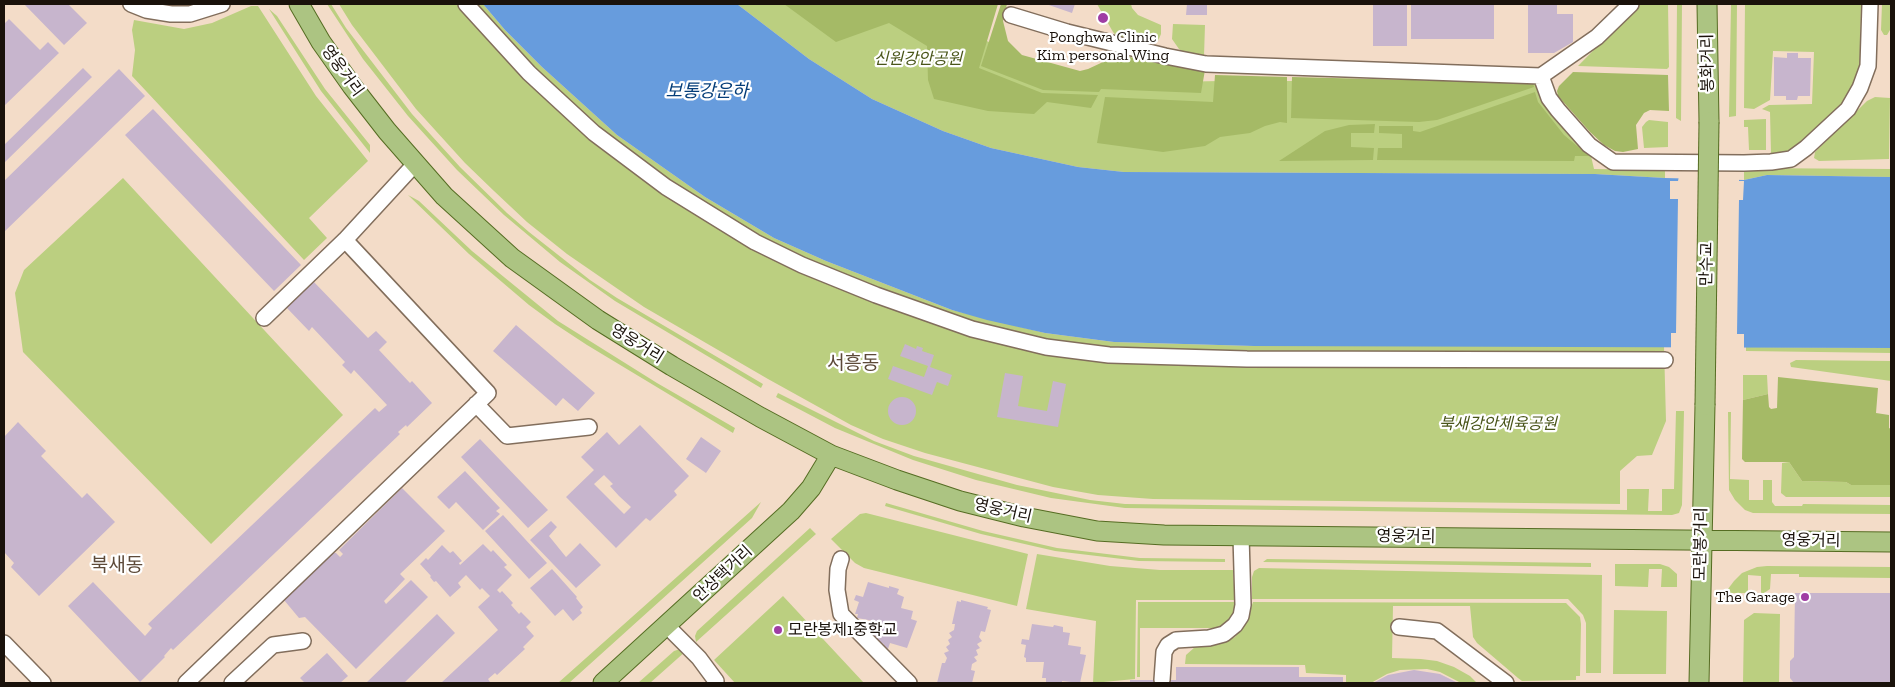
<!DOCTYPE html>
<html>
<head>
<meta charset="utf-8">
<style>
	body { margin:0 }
	#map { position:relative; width:1895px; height:687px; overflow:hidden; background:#f3dcc8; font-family:"Zilla Slab",serif }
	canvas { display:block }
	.frame { position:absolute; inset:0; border:5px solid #1a120b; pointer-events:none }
</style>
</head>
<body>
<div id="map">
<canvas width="1895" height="687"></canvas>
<div class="frame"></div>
</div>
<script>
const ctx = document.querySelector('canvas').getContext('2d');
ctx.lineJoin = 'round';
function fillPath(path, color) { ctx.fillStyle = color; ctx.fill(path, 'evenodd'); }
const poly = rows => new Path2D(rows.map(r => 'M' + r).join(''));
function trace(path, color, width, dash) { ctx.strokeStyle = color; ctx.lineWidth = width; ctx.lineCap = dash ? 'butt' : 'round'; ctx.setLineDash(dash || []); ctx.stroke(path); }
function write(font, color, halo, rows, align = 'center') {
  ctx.font = font + ' "Zilla Slab","Noto Sans KR",serif'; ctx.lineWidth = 4.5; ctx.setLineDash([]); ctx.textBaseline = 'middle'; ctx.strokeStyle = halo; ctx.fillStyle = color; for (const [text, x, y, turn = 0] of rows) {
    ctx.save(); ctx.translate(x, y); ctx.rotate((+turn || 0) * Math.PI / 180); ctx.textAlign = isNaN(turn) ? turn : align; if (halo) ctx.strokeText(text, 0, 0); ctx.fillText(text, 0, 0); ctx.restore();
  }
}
const green = poly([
	[327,4,331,4,346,28,412,114,460,167,507,213,529,232,590,280,617,298,763,384,761,388,615,301,560,262,504,215,457,170,408,116,363,59],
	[339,4,483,4,505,30,542,67,617,135,705,197,774,238,826,261,952,310,1045,333,1114,342,1254,346,1664,346,1666,421,1652,455,1637,456,1620,471,1620,504,1153,499,1098,495,1053,487,925,453,883,439,851,425,768,379,644,307,567,254,527,222,494,191,465,163,416,109,352,25],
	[737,4,936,4,983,39,1070,84,1220,81,1535,81,1541,99,1565,131,1591,156,1594,169,1665,170,1665,178,1595,174,1124,172,1078,167,991,148,943,131,872,99,809,59],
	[1097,4,1131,4,1132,8,1138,15,1161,25,1161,34,1158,41,1149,45,1117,37,1113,32],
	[1639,4,1668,4,1669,67,1667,69,1578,66],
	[1677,4,1682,4,1681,121,1676,118],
	[1731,4,1737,4,1736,116,1729,117],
	[1745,4,1861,4,1860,67,1854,86,1843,104,1791,152,1771,153,1770,112,1762,109,1769,105,1812,104,1814,52,1773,51,1770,100,1754,109,1744,108],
	[1882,4,1891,4,1890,30,1887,35,1884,35,1881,30],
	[251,6,258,6,316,96,368,161,309,218,327,238,304,260,132,76,135,50,132,30,134,20,184,29,212,23],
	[269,9,277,16,325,89,370,145,370,153,321,91],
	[1173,24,1205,25,1204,56,1184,53,1179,49,1172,39],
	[1875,97,1890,98,1889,159,1819,161,1814,158,1815,152,1867,101],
	[1766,119,1766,150,1749,150,1748,127,1744,127,1744,120],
	[1649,120,1668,122,1668,147,1644,148,1642,127,1646,122],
	[1744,168,1891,169,1891,177,1767,175,1744,180],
	[123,178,343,415,211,544,23,352,15,293,24,270],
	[408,195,419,201,472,251,558,321,657,383,735,428,733,433,587,345,555,324,529,305,469,254],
	[1746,347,1891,348,1891,353,1746,351],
	[1796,360,1891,361,1891,381,1791,367,1790,363],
	[1743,375,1767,375,1768,394,1743,400],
	[778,393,874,441,914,456,1017,485,1090,500,1125,504,1627,510,1627,489,1649,489,1648,511,1662,511,1662,489,1674,489,1676,411,1684,411,1682,505,1679,513,1672,515,1125,508,1051,498,976,480,913,460,835,428,776,397],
	[1728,412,1731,412,1730,479,1749,480,1749,500,1763,500,1763,480,1772,480,1772,502,1775,506,1802,506,1803,504,1891,505,1891,514,1753,513,1745,510,1735,500,1729,490],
	[1789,462,1802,481,1846,482,1851,485,1891,485,1891,497,1786,497,1781,493,1782,463],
	[761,502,752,518,569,683,558,683],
	[886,503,983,531,1057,548,1140,558,1225,559,1225,562,1139,561,1055,551,981,534,885,506],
	[866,513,1028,554,1017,606,864,568,855,563,831,539,860,514],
	[810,528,816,534,696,642,695,636,697,631],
	[1037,554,1110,566,1160,570,1233,570,1235,600,1136,600,1135,679,1093,683,1096,621,1026,609],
	[1267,559,1591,563,1591,567,1263,562],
	[1615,564,1660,564,1669,567,1677,574,1677,587,1661,587,1662,569,1649,569,1648,587,1615,586],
	[1767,566,1891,567,1891,578,1799,577,1799,574,1771,574,1770,589,1764,593,1761,593,1761,576,1748,575,1748,593,1728,593,1728,589,1734,581,1742,573,1757,567],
	[1259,568,1602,575,1601,673,1586,673,1586,623,1583,615,1568,599,1252,599,1252,577,1254,571],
	[783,596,864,683,735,683,714,660],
	[1138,602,1235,602,1234,611,1231,617,1227,623,1217,628,1140,628,1140,677,1137,677],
	[1253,602,1566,603,1580,617,1581,624,1580,676,1576,676,1576,680,1522,681,1518,678,1477,643,1473,637,1470,606,1393,606,1392,658,1421,659,1437,661,1454,667,1470,676,1477,683,1461,683,1440,672,1427,669,1400,670,1387,674,1371,683,1346,683,1346,675,1306,673,1305,665,1185,664,1186,655,1195,647,1201,645,1217,645,1235,637,1246,623],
	[1614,610,1667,611,1666,674,1613,674],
	[1754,613,1780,614,1779,683,1743,683,1744,620],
	[680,649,686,651,650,683,638,683,674,651]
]);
const forest = poly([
	[784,4,998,4,979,68,1042,93,1098,95,1091,108,1047,102,1034,114,988,111,934,99,928,80,927,46,889,23,836,42],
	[1001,4,1007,4,1003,21,1008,41,1022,55,1080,71,1088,69,1118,55,1205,70,1201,93,1101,89,1099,92,1043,90,981,66],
	[1573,72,1668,75,1669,111,1650,110,1644,113,1636,125,1638,149,1623,152,1615,151,1604,145,1590,132,1558,96,1557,91,1559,86],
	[1215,75,1287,77,1287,123,1280,122,1265,126,1250,133,1220,137,1205,146,1163,152,1097,143,1105,97,1213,102],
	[1292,77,1533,83,1534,87,1437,120,1419,122,1291,118],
	[1535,92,1538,102,1564,135,1589,156,1575,156,1574,161,1377,160,1378,148,1402,148,1402,134,1379,133,1379,126,1413,126,1413,131,1420,132],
	[1375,124,1374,133,1351,133,1351,147,1374,148,1373,160,1279,161,1325,131,1349,125],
	[1778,377,1878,388,1876,413,1889,415,1889,428,1891,429,1891,485,1851,485,1846,482,1802,481,1789,462,1745,462,1742,459,1743,400,1768,394,1769,407,1771,409,1777,408]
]);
const water = poly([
	[483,4,737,4,809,59,872,99,943,131,991,148,1078,167,1124,172,1595,174,1665,178,1744,180,1767,175,1891,177,1891,348,1254,346,1114,342,1045,333,987,320,952,310,826,261,774,238,705,197,617,135,542,67,505,30]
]);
const pier = poly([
	[1679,176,1739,178,1739,181,1744,181,1743,200,1739,200,1737,334,1744,334,1744,349,1671,349,1671,333,1676,333,1678,199,1670,199,1670,181,1678,181]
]);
const building = poly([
	[24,4,68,4,87,23,64,45],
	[1046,4,1075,4,1072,13],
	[1187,4,1207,4,1207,15,1186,15],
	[1373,4,1407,4,1407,46,1373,46],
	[1411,4,1494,4,1494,39,1411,39],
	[1528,4,1557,4,1557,14,1573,14,1573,42,1554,53,1528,53],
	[9,19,40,50,48,42,59,53,4,106,4,24],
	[1787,53,1798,53,1798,58,1811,58,1810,96,1798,96,1797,100,1786,100,1786,96,1774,96,1774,57,1787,58],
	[83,68,92,77,4,163,4,145],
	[119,69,145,96,4,232,4,181],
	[153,109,301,265,274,291,125,135],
	[313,281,368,338,376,331,387,342,379,350,410,383,412,381,432,403,407,427,406,425,398,432,400,434,173,650,171,648,164,656,165,657,140,682,68,606,93,582,145,636,152,628,148,624,375,408,379,412,387,405,354,370,351,374,342,365,345,362,312,327,309,331,286,307],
	[516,325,595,393,578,411,563,398,556,406,493,351],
	[905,344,916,349,917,346,923,348,922,351,934,355,930,367,952,375,948,386,937,382,932,395,888,379,893,366,924,377,928,366,900,356],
	[1005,373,1023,376,1018,406,1047,411,1053,381,1066,384,1058,427,997,417],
	'888 411a14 14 0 1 1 28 0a14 14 0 1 1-28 0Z',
	[18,422,46,451,41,456,82,498,87,493,115,522,39,596,11,567,14,563,4,552,4,437],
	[640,425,689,476,674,491,677,495,650,521,646,518,616,548,566,497,594,470,581,457,607,432,619,445],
	[604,475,613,484,610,486,619,496,631,507,624,514,594,484],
	[701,437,721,451,706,473,686,459],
	[480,439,548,510,528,528,461,457],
	[465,471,500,508,496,511,500,514,483,530,456,502,449,509,437,497],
	[402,488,445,531,400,574,405,579,384,601,386,604,411,580,428,597,356,669,305,617,299,618,284,600,331,553,336,553,340,557,343,554,339,550],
	[503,515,547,563,529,579,485,531],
	[551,521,557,527,549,536,566,557,580,543,601,565,576,588,530,540],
	[483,544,491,552,493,550,507,565,504,567,512,575,497,590,500,593,502,591,513,603,511,605,519,614,521,612,531,622,526,627,534,636,523,647,525,649,497,675,495,673,488,679,490,682,488,683,441,683,498,630,478,607,490,596,482,588,480,590,466,575,458,583,461,587,450,597,436,581,434,582,430,577,431,576,420,564,426,558,428,560,442,545,450,553,453,551,462,561,459,563,460,565],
	[552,569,577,597,576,598,583,607,580,610,582,613,573,621,563,609,555,616,530,588],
	[868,582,889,588,889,586,899,589,897,594,904,597,901,608,913,611,911,619,917,621,907,648,890,643,888,649,883,648,884,644,873,641,870,636,874,621,857,618,858,614,855,614,859,602,854,600,856,595,863,597],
	[1795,593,1891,593,1891,683,1794,683,1790,678,1790,661,1794,657],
	[961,600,988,607,987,609,991,610,985,632,981,631,979,637,982,641,977,644,980,648,976,650,978,655,974,657,977,661,972,664,971,670,975,671,972,683,937,683,942,663,945,663,947,658,944,653,949,651,946,647,950,644,948,640,952,637,949,633,954,630,955,624,952,624,957,601,961,602],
	[437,614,455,633,404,683,366,683],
	[1032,624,1053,627,1054,625,1063,627,1063,632,1070,633,1068,645,1081,647,1080,654,1086,655,1080,683,1062,681,1062,683,1046,682,1046,678,1042,678,1044,662,1026,662,1026,658,1024,657,1026,645,1021,644,1022,639,1029,640],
	[327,653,348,676,340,683,305,683,300,678],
	[1176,667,1299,667,1299,677,1343,677,1343,683,1130,683,1130,680,1176,680],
	[1414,670,1440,674,1458,683,1373,683,1388,675]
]);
const minor = poly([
	[131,4,146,10,171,14,190,14,222,4],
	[466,4,529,73,594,133,666,187,755,242,802,265,876,295,972,329,1046,347,1109,355,1247,359,1665,360],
	[1011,15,1067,32,1165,56,1206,64,1541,76,1549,98,1558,110,1589,145,1613,162,1744,163,1771,162,1791,159,1806,148,1848,109,1860,88,1868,66,1870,4],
	[1541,76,1597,37,1631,4],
	[264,318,345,240,415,164],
	[476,404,507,436,589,427],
	[841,559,838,569,837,590,841,614,909,683],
	[667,626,699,658,716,681],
	[1399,627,1437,631,1506,683],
	[4,643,43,683],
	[1162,680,1164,652,1168,645,1176,640,1209,638,1224,634,1235,625,1241,616,1243,605,1241,536],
	[186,683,488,393,345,240],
	[232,683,273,645,303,641]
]);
const major = poly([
	[299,4,321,42,352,86,387,131,444,196,512,258,598,320,672,366,760,417,831,455,897,480,960,501,1024,517,1097,531,1164,535,1891,542],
	[1707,4,1709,122],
	[603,683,791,511,811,488,831,455],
	[1699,683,1705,405]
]);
const majorBridge = poly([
	[1705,405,1709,122]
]);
const markers = [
	[1103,18,6,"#9f3da4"],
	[1805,597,5,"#9f3da4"],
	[778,630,5,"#9f3da4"]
];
const poiNames = [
	["Ponghwa Clinic",1103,37],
	["Kim personal Wing",1103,55],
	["The Garage",1795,597,"right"],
	["모란봉제1중학교",788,630,"left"]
];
const parkNames = [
	["신원강안공원",918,59],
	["북새강안체육공원",1498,424]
];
const streetNames = [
	["봉화거리",1708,63,-91],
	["영웅거리",342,71,54],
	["만수교",1707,264,-89],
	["영웅거리",637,344,32],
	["영웅거리",1003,511,13],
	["영웅거리",1406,537,1],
	["영웅거리",1811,541,1],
	["모란봉거리",1701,544,-89],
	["안상택거리",723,574,-43]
];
const waterNames = [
	["보통강운하",707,92]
];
const quarterNames = [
	["서흥동",853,364],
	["북새동",117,566]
];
fillPath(green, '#bbcf80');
fillPath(forest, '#a5ba66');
fillPath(water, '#679cdd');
fillPath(pier, '#f3dcc8');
fillPath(building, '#c7b5cd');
trace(minor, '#826e5c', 18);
trace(major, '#556c22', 21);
trace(minor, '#fff', 15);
trace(major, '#acc482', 19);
trace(majorBridge, '#556c22', 21, []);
trace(majorBridge, '#acc482', 19);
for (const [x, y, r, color] of markers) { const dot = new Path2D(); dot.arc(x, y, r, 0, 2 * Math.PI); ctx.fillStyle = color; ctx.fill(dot); trace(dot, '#fff', 2); }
write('16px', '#1a120b', '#fff', poiNames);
write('italic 16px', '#495519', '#fff', parkNames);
write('16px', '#1a120b', '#fff', streetNames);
write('italic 18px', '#053e79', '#fff', waterNames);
write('19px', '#5d4a39', '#fff', quarterNames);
</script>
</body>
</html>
